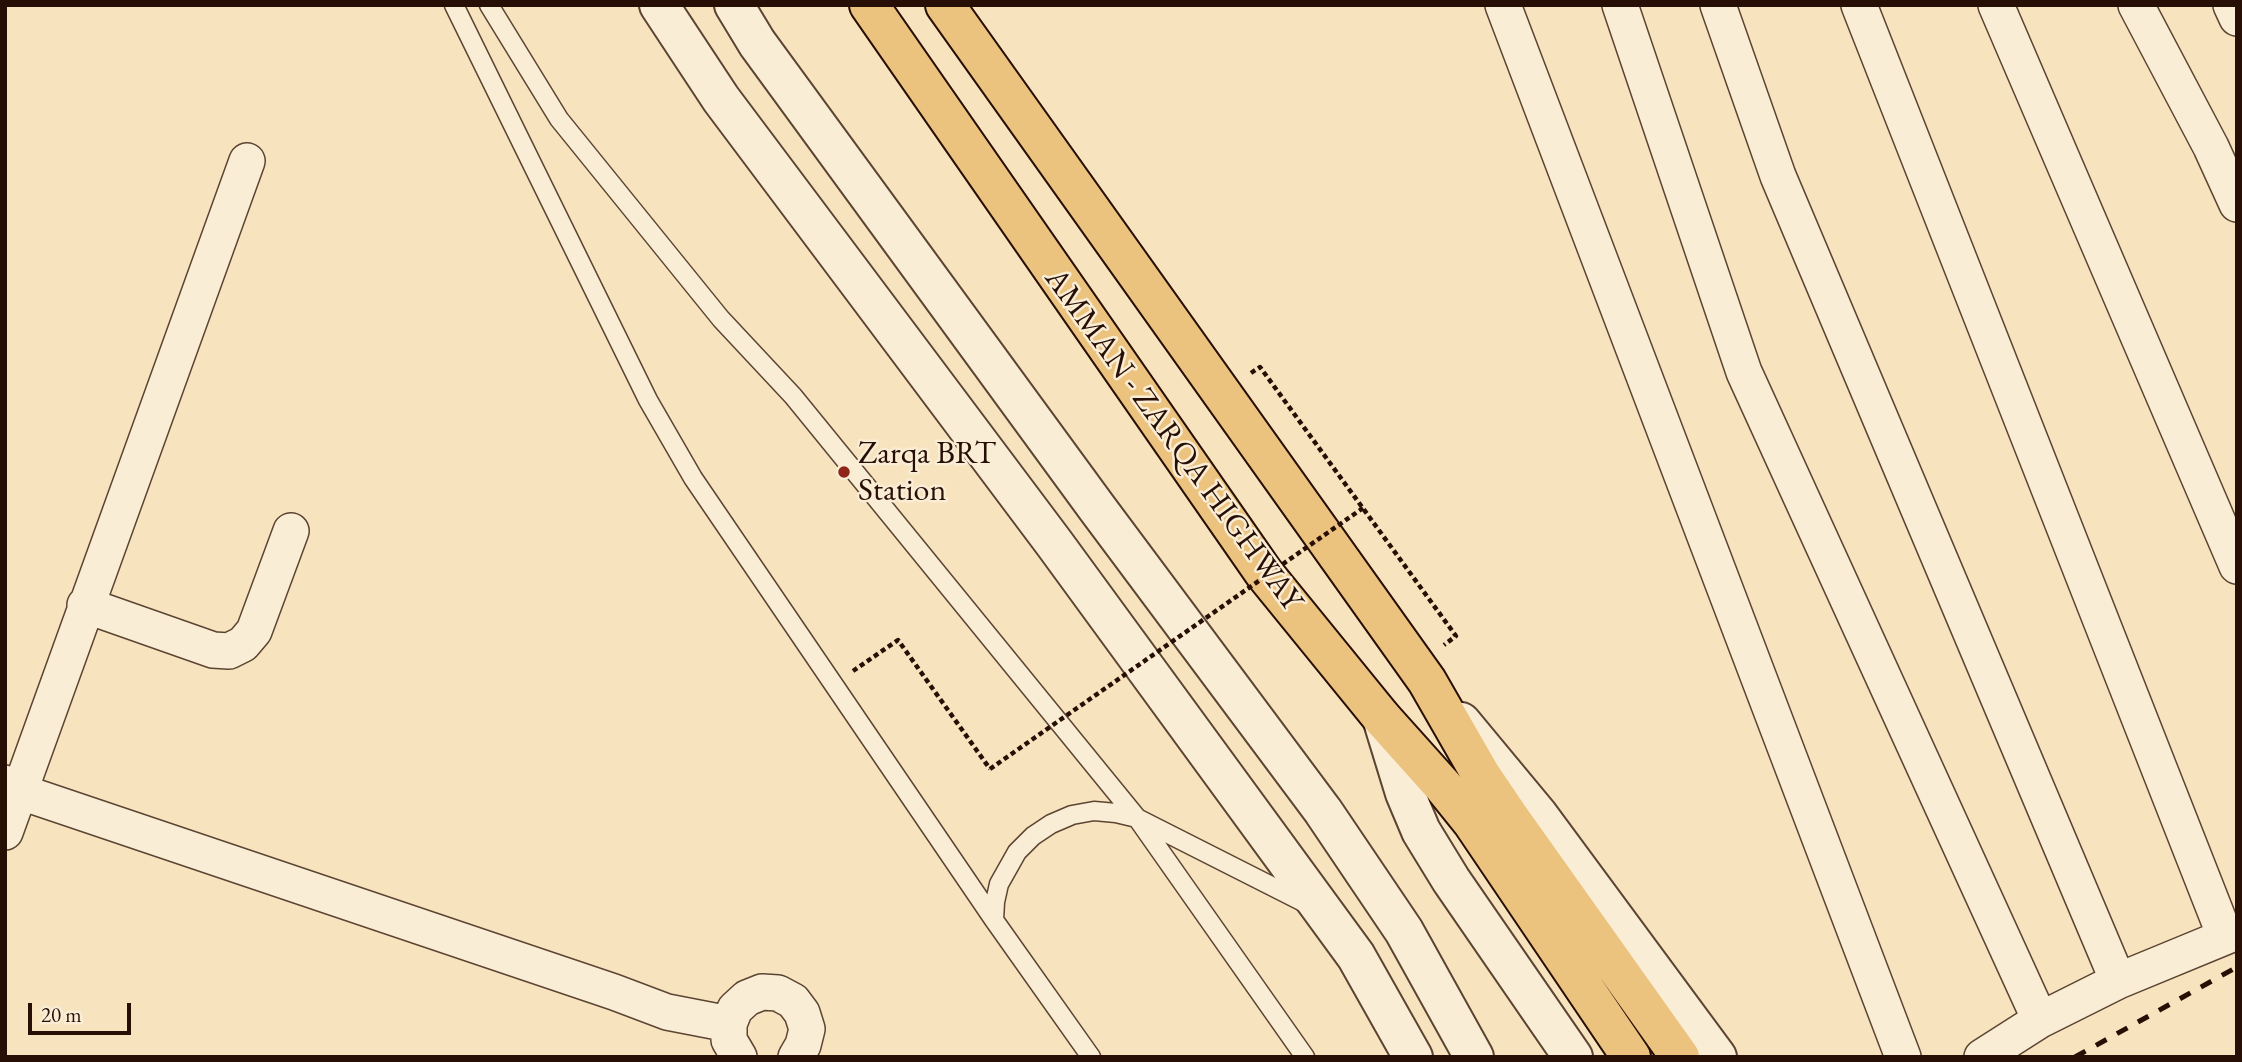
<!DOCTYPE html>
<html>
<head>
<meta charset="utf-8">
<style>
	body { margin:0 }
	#map { position:relative; width:2242px; height:1062px; overflow:hidden; background:#f7e3be; font-family:"EB Garamond",serif }
	canvas { display:block }
	.frame { position:absolute; inset:0; border:7px solid #280f05; pointer-events:none }
	.scale { position:absolute; left:28px; top:1003px; width:103px; height:32px; box-sizing:border-box; border:4px solid #280f05; border-top:0; padding-left:9px; font-size:21px; line-height:24px; white-space:nowrap; color:#280f05; -webkit-text-stroke:5px #faedd5; paint-order:stroke }
</style>
</head>
<body>
<div id="map">
<canvas width="2242" height="1062"></canvas>
<div class="frame"></div>
<div class="scale">20 m</div>
</div>
<script>
const ctx = document.querySelector('canvas').getContext('2d');
ctx.lineJoin = 'round';
const poly = rows => new Path2D(rows.map(r => 'M' + r).join(''));
function trace(path, color, width, dash) { ctx.strokeStyle = color; ctx.lineWidth = width; ctx.lineCap = dash ? 'butt' : 'round'; ctx.setLineDash(dash || []); ctx.stroke(path); }
function write(font, color, halo, rows, align = 'center') {
  ctx.font = font + ' "EB Garamond",serif'; ctx.lineWidth = 5; ctx.setLineDash([]); ctx.textBaseline = 'middle'; ctx.strokeStyle = halo; ctx.fillStyle = color; for (const [text, x, y, turn = 0] of rows) {
    ctx.save(); ctx.translate(x, y); ctx.rotate((+turn || 0) * Math.PI / 180); ctx.textAlign = isNaN(turn) ? turn : align; if (halo) ctx.strokeText(text, 0, 0); ctx.fillText(text, 0, 0); ctx.restore();
  }
}
const path = poly([
	[1251,373,1260,367,1456,636,1444,645],
	[853,671,898,640,990,769]
]);
const service = poly([
	[454,5,648,400,693,478,994,920,1091,1057],
	[489,5,559,119,721,319,793,396,1137,818,1305,1057],
	[994,920,995,902,999,884,1017,852,1033,836,1051,824,1072,815,1094,811,1116,813,1137,818,1305,903]
]);
const minor = poly([
	[1503,5,1903,1057],
	[1620,5,1744,372,2040,1020],
	[1718,5,1778,176,2118,981],
	[1859,5,2225,936],
	[1996,5,2237,566],
	[2136,5,2211,147,2237,204],
	[2231,5,2237,18],
	[85,605,213,650,229,651,243,644,254,631,291,531],
	[5,783,21,792,614,992,667,1012,729,1024],
	[5,832,247,161],
	[739,1057,729,1040,729,1024,735,1009,747,998,762,992,778,993,793,1001,802,1013,807,1029,803,1045,796,1057],
	[1982,1057,2040,1020,2118,981,2237,932]
]);
const tertiary = poly([
	[659,5,721,99,1054,543,1356,956,1413,1057],
	[734,5,757,43,1097,508,1323,811,1404,931,1474,1057],
	[1382,718,1405,793,1421,831,1451,880,1573,1057],
	[1461,722,1539,816,1717,1057]
]);
const trunk = poly([
	[869,5,1264,573,1382,718,1443,786,1472,822,1631,1057],
	[945,5,1427,681,1481,775,1508,815,1680,1057]
]);
const rail = poly([
	[2075,1057,2237,967]
]);
const pathBridge = poly([
	[990,769,1363,508]
]);
const markers = [
	[844,472,7,"#8f2418"]
];
const streetNames = [
	["AMMAN - ZARQA HIGHWAY",1173,440,54]
];
const poiNames = [
	["Zarqa BRT",858,454],
	["Station",858,491]
];
trace(service, '#5c4433', 21);
trace(minor, '#5c4433', 38);
trace(tertiary, '#5c4433', 42);
trace(trunk, '#280f05', 42);
trace(path, '#280f05', 4.5, [5, 3.5]);
trace(service, '#faedd5', 18);
trace(minor, '#faedd5', 35);
trace(tertiary, '#faedd5', 38);
trace(trunk, '#ecc27f', 38);
trace(rail, '#280f05', 5, [12, 12]);
trace(pathBridge, '#280f05', 4.5, [5, 3.5]);
for (const [x, y, r, color] of markers) { const dot = new Path2D(); dot.arc(x, y, r, 0, 2 * Math.PI); ctx.fillStyle = color; ctx.fill(dot); trace(dot, '#faedd5', 2.5); }
write('32px', '#280f05', '#faedd5', streetNames);
write('32px', '#280f05', '#faedd5', poiNames, 'left');
</script>
</body>
</html>
